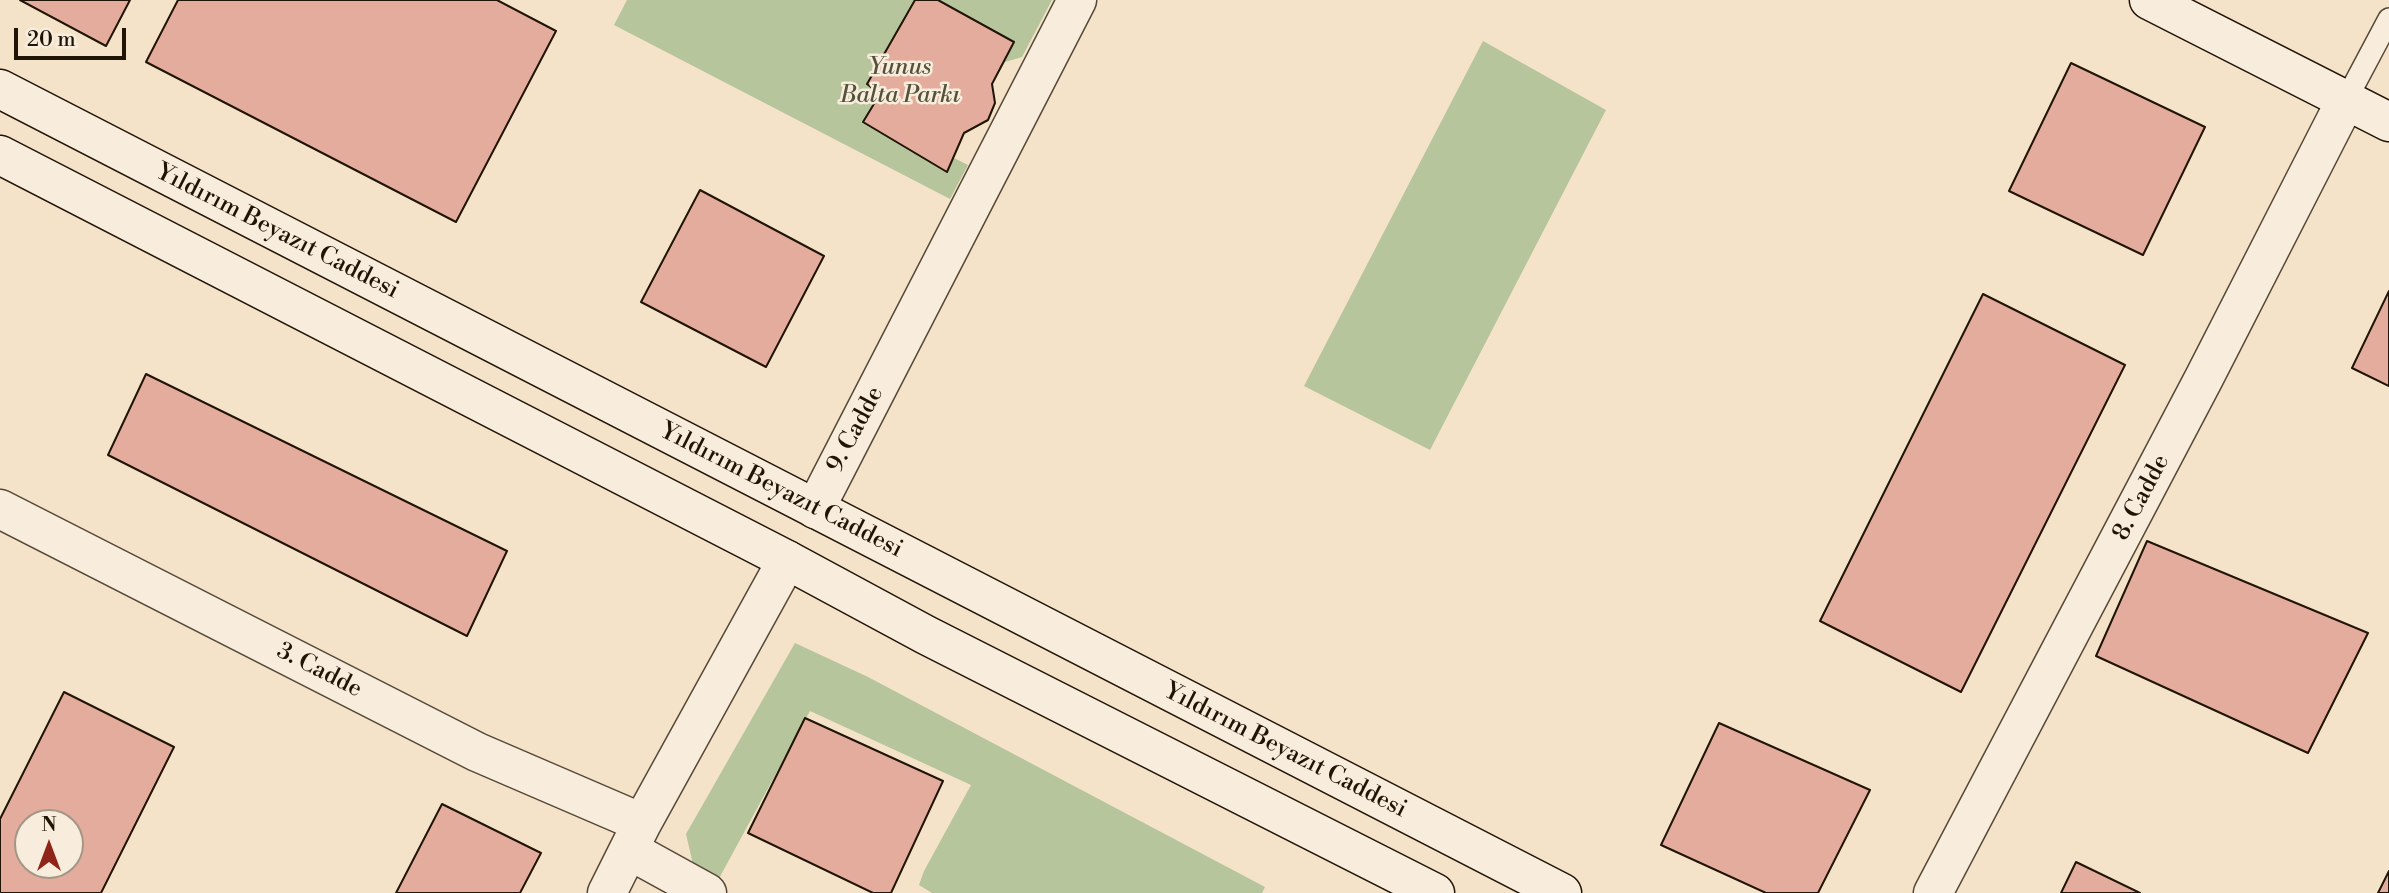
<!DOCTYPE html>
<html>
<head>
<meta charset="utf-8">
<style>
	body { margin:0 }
	#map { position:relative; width:2389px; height:893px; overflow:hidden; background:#f4e3c9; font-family:"Libre Bodoni",serif }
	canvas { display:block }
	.north { position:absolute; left:14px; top:809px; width:70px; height:70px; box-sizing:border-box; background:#f8eddc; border:2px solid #a29686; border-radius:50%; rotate:0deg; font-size:19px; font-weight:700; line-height:28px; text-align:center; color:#201406 }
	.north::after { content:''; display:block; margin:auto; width:24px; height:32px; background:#8f2418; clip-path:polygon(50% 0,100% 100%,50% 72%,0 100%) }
	.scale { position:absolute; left:14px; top:28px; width:112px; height:32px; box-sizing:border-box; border:4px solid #201406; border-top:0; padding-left:9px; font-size:21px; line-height:24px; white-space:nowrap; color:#201406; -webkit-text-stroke:5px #f8eddc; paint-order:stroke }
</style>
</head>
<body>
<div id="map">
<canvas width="2389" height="893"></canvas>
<div class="north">N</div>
<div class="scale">20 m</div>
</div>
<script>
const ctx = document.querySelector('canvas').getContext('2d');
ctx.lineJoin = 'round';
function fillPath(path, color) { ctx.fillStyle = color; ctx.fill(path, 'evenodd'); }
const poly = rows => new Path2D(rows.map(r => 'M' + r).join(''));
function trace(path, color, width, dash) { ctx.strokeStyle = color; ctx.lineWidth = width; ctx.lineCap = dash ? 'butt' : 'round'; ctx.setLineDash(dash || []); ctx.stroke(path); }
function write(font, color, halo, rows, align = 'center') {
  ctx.font = font + ' "Libre Bodoni",serif'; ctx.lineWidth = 5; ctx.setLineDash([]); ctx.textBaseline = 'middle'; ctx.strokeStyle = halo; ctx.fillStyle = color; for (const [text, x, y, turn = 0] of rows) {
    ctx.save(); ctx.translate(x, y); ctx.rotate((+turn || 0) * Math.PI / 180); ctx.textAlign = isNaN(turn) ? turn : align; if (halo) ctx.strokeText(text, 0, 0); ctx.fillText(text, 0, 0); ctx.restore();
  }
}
const green = poly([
	[627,0,1052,0,1022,57,1005,62,992,84,995,103,988,120,964,133,952,157,968,165,950,199,614,25],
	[1483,41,1606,110,1430,450,1304,386],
	[795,643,868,677,1265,887,1262,893,932,893,919,885,924,871,971,785,810,711,716,884,695,873,686,834]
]);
const building = poly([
	[20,0,130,0,106,46,20,0],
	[178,0,497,0,556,31,456,222,146,62,178,0],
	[915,0,938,0,1014,42,992,84,995,103,988,120,964,133,947,172,863,122,880,94,867,84,915,0],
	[2071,63,2205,127,2143,255,2009,191,2071,63],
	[700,190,824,256,766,367,641,302,700,190],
	[2389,291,2389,386,2352,368,2389,291],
	[1983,294,2125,365,1961,692,1820,621,1983,294],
	[146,374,507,551,467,636,108,455,146,374],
	[2147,541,2368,633,2308,753,2096,656,2147,541],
	[64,692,174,747,101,893,0,893,0,819,64,692],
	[28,823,70,823,70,865,28,865,28,823],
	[805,718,943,781,891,893,873,893,748,833,805,718],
	[1719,723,1870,790,1818,893,1766,893,1661,845,1719,723],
	[442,804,541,853,520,893,396,893,442,804],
	[2076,862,2140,893,2061,893,2076,862],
	[2389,871,2389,893,2378,893,2389,871]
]);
const lane = poly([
	[2346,100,2389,19]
]);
const street = poly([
	[0,509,477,752,642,823],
	[815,509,1077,0],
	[629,850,707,893],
	[607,893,642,823,787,560],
	[1933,893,2204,378,2346,100]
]);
const secondary = poly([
	[2149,0,2389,122],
	[0,89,1562,893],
	[0,155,787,560,926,635,1435,893]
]);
const parkNames = [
	["Yunus",900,68],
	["Balta Parkı",900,96]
];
const streetNames = [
	["Yıldırım Beyazıt Caddesi",277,232,27],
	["9. Cadde",856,430,-62],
	["Yıldırım Beyazıt Caddesi",781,491,27],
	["8. Cadde",2142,498,-62],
	["3. Cadde",319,671,27],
	["Yıldırım Beyazıt Caddesi",1285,751,27]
];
fillPath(green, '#b6c59b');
fillPath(building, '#e4ac9c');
trace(building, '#201406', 2);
trace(lane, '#554837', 24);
trace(street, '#554837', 41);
trace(secondary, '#201406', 41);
trace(lane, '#f8eddc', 21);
trace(street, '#f8eddc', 38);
trace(secondary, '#f8eddc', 38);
write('italic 24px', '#54523a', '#f8eddc', parkNames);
write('24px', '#201406', '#f8eddc', streetNames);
</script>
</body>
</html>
